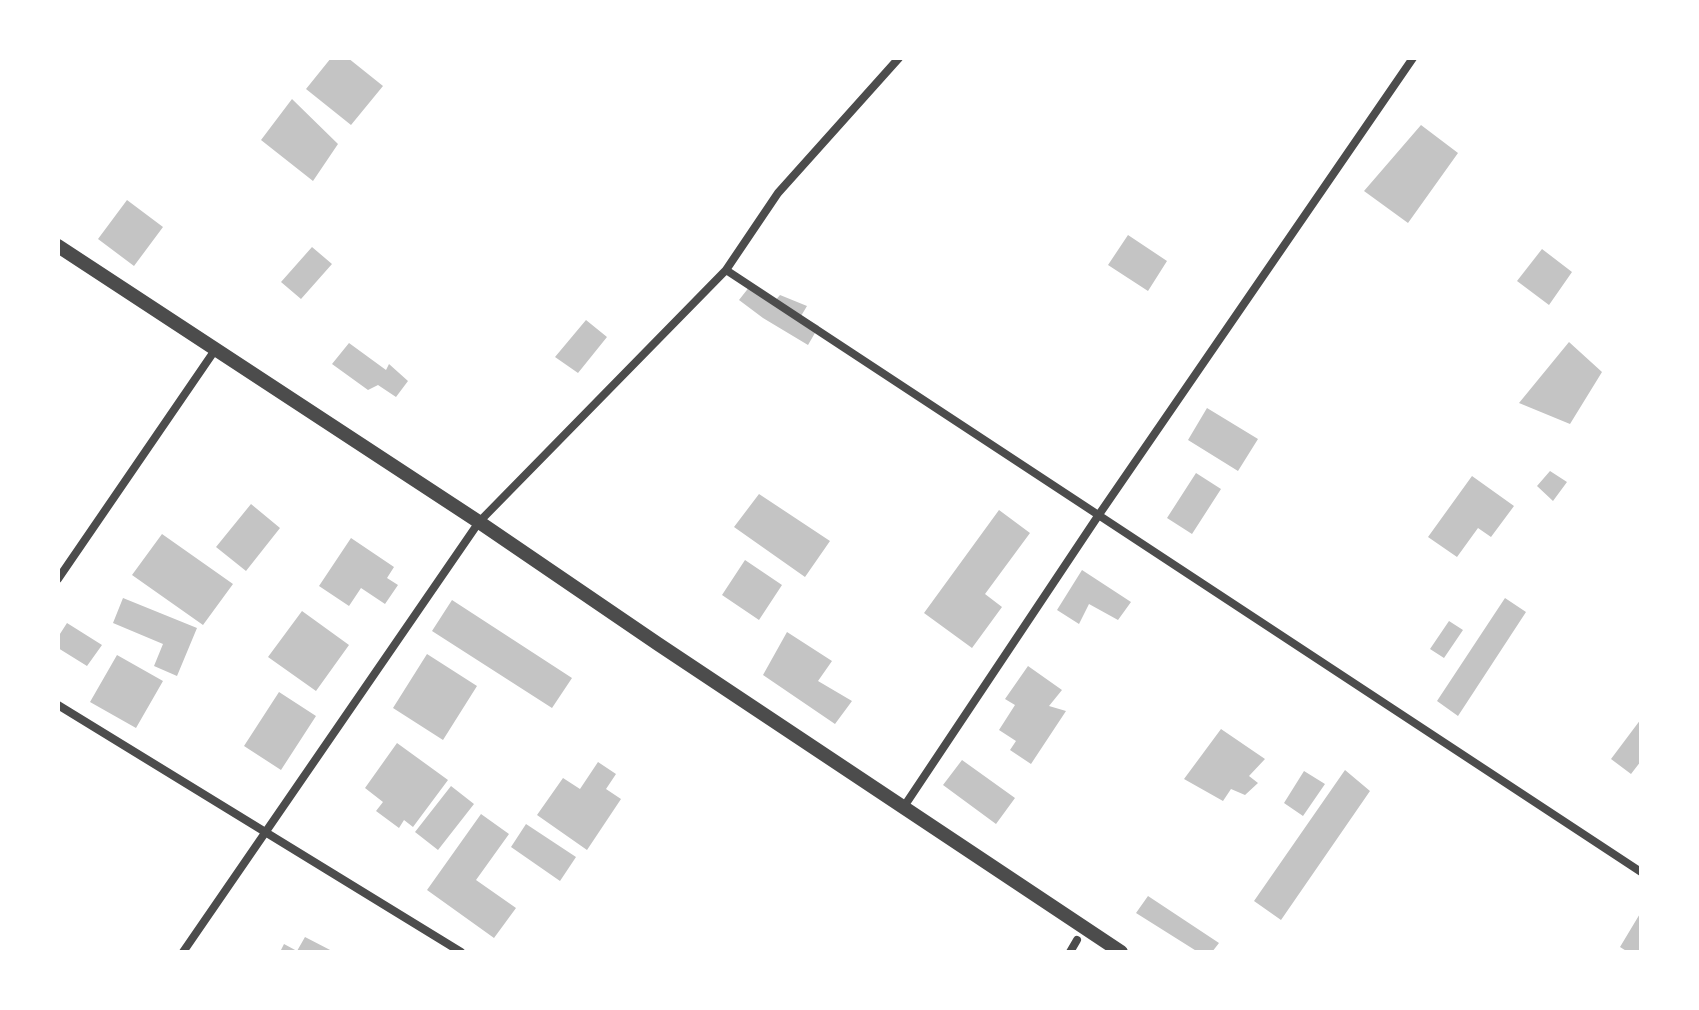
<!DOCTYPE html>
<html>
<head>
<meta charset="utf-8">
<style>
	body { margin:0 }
	#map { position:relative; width:1699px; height:1010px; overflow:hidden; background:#fff; font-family:Lora,serif }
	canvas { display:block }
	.frame { position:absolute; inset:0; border:60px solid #fff; pointer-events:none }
</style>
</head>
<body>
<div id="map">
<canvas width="1699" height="1010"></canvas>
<div class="frame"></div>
</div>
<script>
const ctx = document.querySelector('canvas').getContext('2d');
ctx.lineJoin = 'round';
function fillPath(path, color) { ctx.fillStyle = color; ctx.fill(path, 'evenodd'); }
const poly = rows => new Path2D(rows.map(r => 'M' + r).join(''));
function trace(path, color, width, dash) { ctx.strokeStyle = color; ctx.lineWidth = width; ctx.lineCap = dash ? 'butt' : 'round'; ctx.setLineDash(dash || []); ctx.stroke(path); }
const building = poly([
	[331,58,348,58,383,86,351,125,306,89],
	[292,99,338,144,313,181,261,140],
	[1421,125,1458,153,1408,223,1364,191],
	[127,200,163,227,134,266,98,239],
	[1128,235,1167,261,1148,291,1108,265],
	[312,247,332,264,301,299,281,282],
	[1542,249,1572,272,1549,305,1517,281],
	[750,286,774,302,780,295,807,306,801,316,819,326,808,345,763,318,739,300],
	[586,320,607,337,578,373,555,357],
	[1569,342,1602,372,1570,424,1519,403],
	[349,343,386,370,389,364,408,381,396,397,378,385,368,390,332,364],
	[1207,408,1258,439,1238,471,1188,440],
	[1550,471,1567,482,1553,501,1537,486],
	[1196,473,1221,489,1192,534,1167,518],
	[1472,476,1514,506,1491,537,1478,528,1457,557,1428,537],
	[759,494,830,541,805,577,734,527],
	[251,504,280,528,246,571,216,547],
	[999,510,1030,533,985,594,1002,607,972,648,924,613],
	[162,534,233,584,203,625,132,575],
	[351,538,394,567,387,578,398,585,385,604,361,588,349,606,319,586],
	[745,560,782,585,759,620,722,595],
	[1082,570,1131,602,1118,620,1089,604,1079,624,1057,610],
	[123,598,197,628,177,676,154,666,163,644,113,623],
	[1505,598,1526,612,1458,716,1437,701],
	[452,600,572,678,552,708,432,631],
	[302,611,349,645,316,691,268,657],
	[1449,621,1463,630,1444,658,1430,649],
	[67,623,102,645,87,666,58,648,58,637],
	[787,632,832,661,818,681,852,701,835,724,763,675],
	[427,654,477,686,443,740,393,708],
	[117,655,163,681,136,728,90,702],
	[1028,666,1062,690,1049,706,1066,711,1031,764,1010,750,1016,741,999,730,1015,705,1005,699],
	[279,692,316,716,281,770,244,746],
	[1641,719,1641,761,1631,774,1611,759],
	[1221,729,1265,759,1249,776,1258,783,1245,795,1231,789,1223,801,1184,779],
	[397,743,448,780,413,827,404,820,399,828,376,811,383,802,365,788],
	[962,760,1015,798,996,824,943,785],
	[598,762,616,774,606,789,621,799,587,850,537,815,563,778,580,789],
	[1345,770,1370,791,1281,920,1254,901],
	[1304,771,1325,784,1303,816,1284,803],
	[451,786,474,804,438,850,415,832],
	[481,814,509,834,476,880,516,908,494,938,427,890],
	[526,824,576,857,560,881,511,847],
	[1148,896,1219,943,1212,952,1198,952,1136,913],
	[1641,912,1641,952,1628,952,1620,947],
	[305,937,334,952,280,952,284,944,297,951]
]);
const minor = poly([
	[726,270,1641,872],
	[58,579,215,350],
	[58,705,461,952],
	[903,808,1098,516,1413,58],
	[183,952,479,522,726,270,778,193,899,58],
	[1070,952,1077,940]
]);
const tertiary = poly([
	[58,246,479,522,658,644,1121,952]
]);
fillPath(building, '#c4c4c4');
trace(minor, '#4c4c4c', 8);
trace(tertiary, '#4c4c4c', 14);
</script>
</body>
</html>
